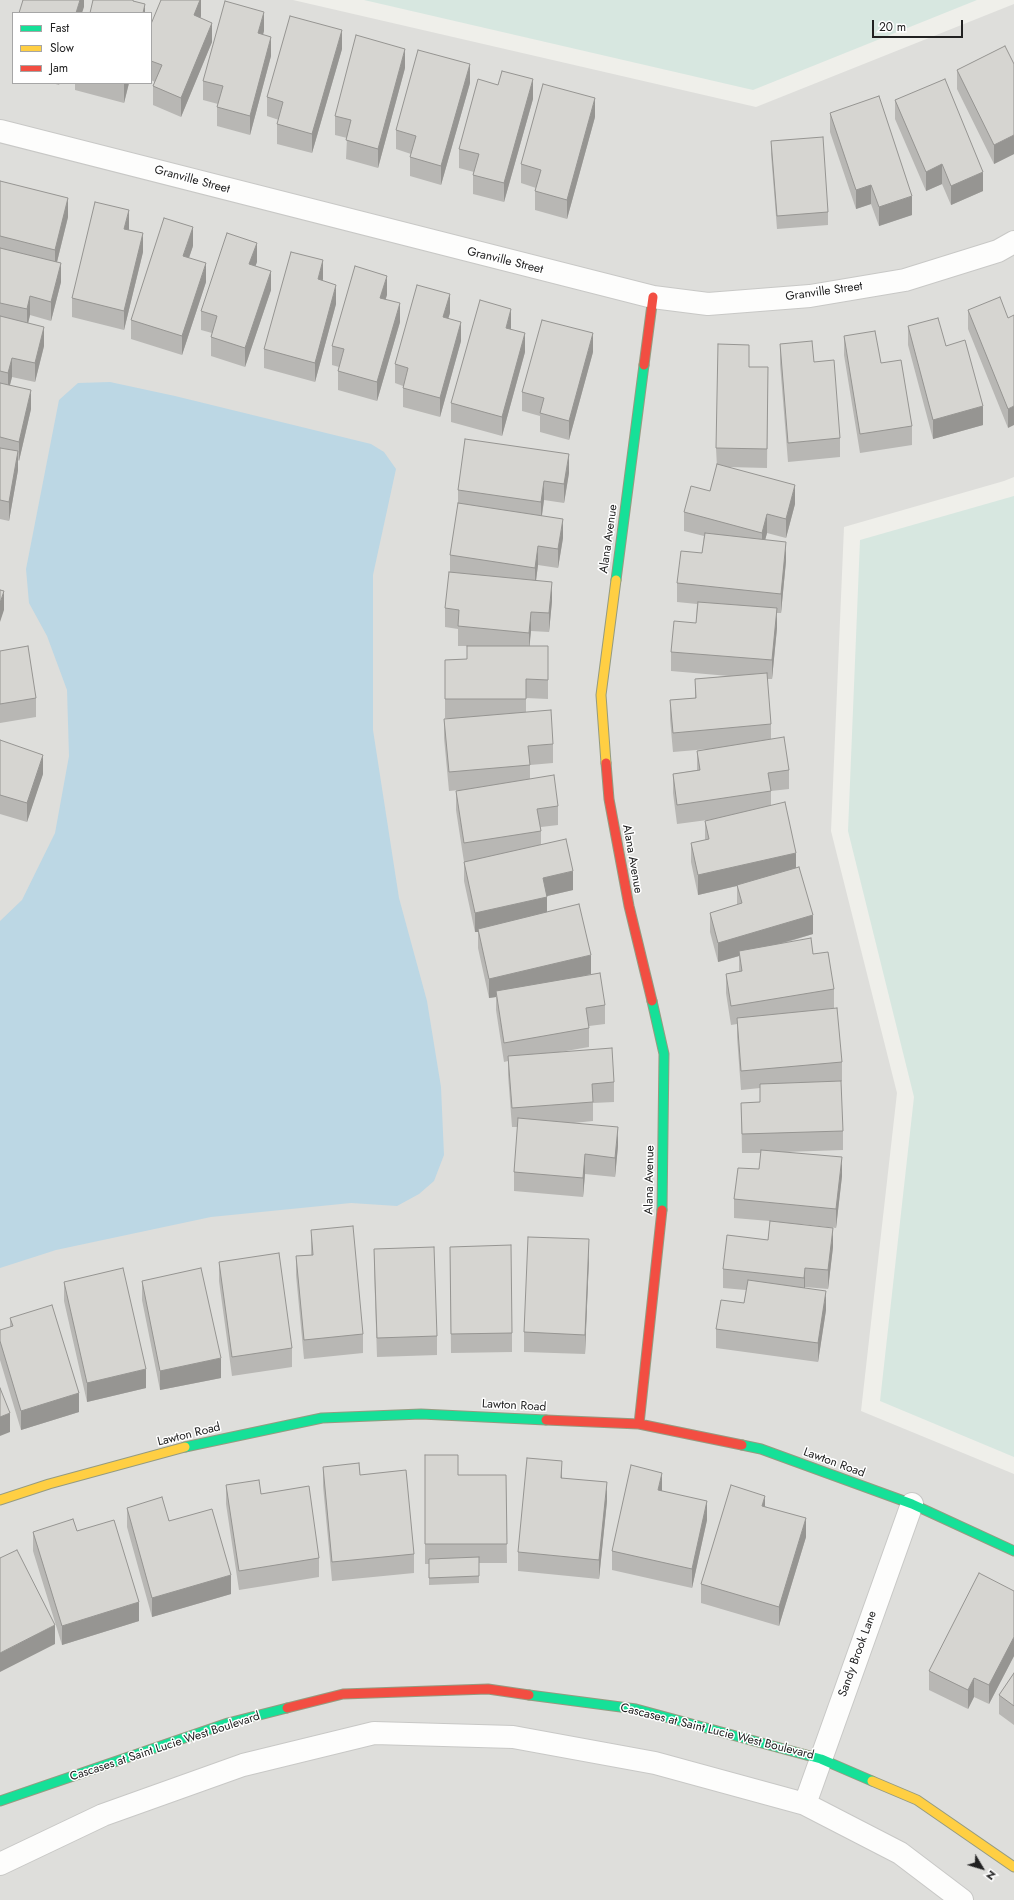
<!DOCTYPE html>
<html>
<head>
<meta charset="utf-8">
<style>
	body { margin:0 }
	#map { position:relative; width:1014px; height:1900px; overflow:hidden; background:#efefea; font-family:Jost,sans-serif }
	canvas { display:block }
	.legend { position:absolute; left:12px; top:12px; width:140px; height:72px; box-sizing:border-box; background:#fff; border:1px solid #a6a6a6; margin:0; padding:5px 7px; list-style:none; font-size:12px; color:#212121 }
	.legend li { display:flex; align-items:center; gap:8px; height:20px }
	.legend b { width:20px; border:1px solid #a6a6a6 }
	.north { position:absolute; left:962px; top:1848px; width:40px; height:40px; -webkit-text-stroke:3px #fff; paint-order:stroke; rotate:128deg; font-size:11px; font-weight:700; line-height:16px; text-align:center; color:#212121 }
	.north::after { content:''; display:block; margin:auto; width:14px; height:18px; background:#212121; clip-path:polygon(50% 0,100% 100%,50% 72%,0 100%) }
	.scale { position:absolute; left:872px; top:20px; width:91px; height:18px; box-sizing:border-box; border:2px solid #212121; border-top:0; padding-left:5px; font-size:12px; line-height:14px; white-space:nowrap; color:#212121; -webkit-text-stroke:3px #fff; paint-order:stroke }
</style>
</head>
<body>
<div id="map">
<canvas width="1014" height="1900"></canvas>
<ul class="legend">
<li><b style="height:5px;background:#16e098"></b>Fast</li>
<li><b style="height:5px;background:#ffcf43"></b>Slow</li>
<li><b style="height:5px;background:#f24e42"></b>Jam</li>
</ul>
<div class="north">N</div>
<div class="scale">20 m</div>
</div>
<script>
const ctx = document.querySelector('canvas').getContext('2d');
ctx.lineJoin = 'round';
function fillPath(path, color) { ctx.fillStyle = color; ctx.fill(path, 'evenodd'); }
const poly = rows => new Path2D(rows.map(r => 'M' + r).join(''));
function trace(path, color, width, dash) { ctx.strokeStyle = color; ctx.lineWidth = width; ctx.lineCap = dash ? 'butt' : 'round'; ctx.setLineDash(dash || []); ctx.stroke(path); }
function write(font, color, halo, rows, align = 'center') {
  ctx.font = font + ' Jost,sans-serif'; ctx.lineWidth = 3; ctx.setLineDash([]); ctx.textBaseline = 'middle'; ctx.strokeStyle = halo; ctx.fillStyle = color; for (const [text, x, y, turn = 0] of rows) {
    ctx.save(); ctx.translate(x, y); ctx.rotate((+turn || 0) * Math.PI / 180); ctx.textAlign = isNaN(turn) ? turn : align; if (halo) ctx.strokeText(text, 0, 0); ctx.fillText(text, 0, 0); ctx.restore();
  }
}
const residential = poly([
	[0,0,293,0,756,107,1014,4,1014,477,1004,481,844,527,831,831,897,1093,861,1411,1014,1474,1014,1900,0,1900],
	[13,13,151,13,151,83,13,83]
]);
const wetland = poly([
	[364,0,977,0,753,90],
	[1014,496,1014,1457,880,1401,914,1097,848,831,860,540]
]);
const water = poly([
	[110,382,175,396,371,444,384,452,396,469,373,575,373,730,399,898,427,1001,441,1087,444,1155,434,1181,419,1194,397,1206,351,1203,211,1217,56,1250,0,1268,0,921,22,900,55,833,69,756,67,690,47,636,29,603,26,569,59,400,78,383]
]);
const street = poly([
	[0,131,653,297,708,304,810,296,905,280,998,251,1014,242],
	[805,1804,912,1504],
	[0,1864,103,1815,243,1765,374,1733,513,1737,655,1763,805,1804,900,1853,962,1900]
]);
const fast = poly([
	[616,580,644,365],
	[652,1001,664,1054,662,1210],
	[742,1445,761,1449,912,1504,1014,1551],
	[185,1447,322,1418,421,1414,546,1420],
	[529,1695,636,1709,821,1759,872,1781],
	[0,1801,228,1723,287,1708]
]);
const slow = poly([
	[606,763,601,695,616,580],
	[0,1500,49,1484,185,1447],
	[872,1781,917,1800,1014,1867]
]);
const jam = poly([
	[644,365,653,297],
	[606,763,609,799,629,906,652,1001],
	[546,1420,639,1424,742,1445],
	[639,1424,662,1210],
	[287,1708,343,1694,488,1689,529,1695]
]);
const wall = poly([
	[201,0,201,18,212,42,181,117,153,105,153,86,155,82,151,80,151,24],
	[264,31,263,34,271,56,250,135,217,126,217,107,218,104,203,100,203,81],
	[342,49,312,153,277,144,277,124,279,120,267,116,267,97],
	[1014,64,1014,154,994,164,957,89,957,70],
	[405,68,378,168,346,159,347,138,335,135,335,116],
	[52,83,60,83,59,85],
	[75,83,129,83,124,103,75,90],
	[470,83,441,185,410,176,410,157,411,154,396,149,396,130],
	[498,85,533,99,504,202,473,194,473,175,474,172,459,168,459,149],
	[895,100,983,191,951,205,942,184,926,191,895,119],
	[830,113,912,215,879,226,871,204,856,209,830,132],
	[595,117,567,219,535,210,535,191,536,188,521,183,521,164],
	[771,141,828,212,828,225,777,229,771,154],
	[0,181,68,217,57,262,61,282,51,321,30,315,28,323,44,346,35,382,12,377,10,385,31,409,19,461,18,460,18,470,9,521,0,519],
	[129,229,128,230,143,252,124,330,72,317,72,298],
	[193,246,189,258,206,282,182,355,131,339,131,320],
	[257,262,255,266,271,290,245,367,211,356,211,337,212,333,201,330,201,311],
	[323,279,323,281,336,304,315,382,264,368,264,349],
	[387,295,385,299,400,322,377,401,338,390,338,371,339,367,332,365,332,346],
	[968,310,1008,318,1008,428,968,329],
	[450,313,448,318,461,341,440,417,403,407,403,386,395,383,395,364],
	[908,326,946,346,983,425,933,439,908,345],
	[511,328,511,330,525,352,502,436,451,422,451,403],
	[844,336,881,363,912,426,912,445,860,453,844,355],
	[780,344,814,362,840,438,840,457,788,462,780,364],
	[593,352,569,440,540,432,540,416,522,411,522,392],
	[749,367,768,367,767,468,728,467,795,504,786,538,767,533,765,540,786,561,781,613,777,613,777,628,772,679,767,679,771,724,771,739,789,770,789,789,771,791,771,805,796,868,813,934,781,944,813,954,834,989,834,1008,819,1010,842,1062,842,1081,835,1081,843,1131,843,1150,784,1152,842,1176,836,1228,801,1224,833,1247,828,1289,805,1287,804,1288,826,1310,818,1362,716,1348,716,1329,744,1303,746,1290,723,1288,723,1269,768,1240,770,1221,734,1218,734,1199,759,1169,761,1153,742,1153,741,1103,760,1102,760,1088,741,1090,737,1037,737,1024,731,1025,726,993,726,974,739,971,739,956,718,962,710,932,710,913,737,905,737,886,698,895,691,862,691,843,705,840,705,821,715,819,677,824,673,793,673,774,697,770,697,751,708,749,673,752,670,719,670,700,695,698,695,679,729,676,671,671,671,652,696,623,697,604,677,602,677,583,702,553,704,536,684,531,684,512,710,491,717,467,716,448],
	[569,473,564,503,544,500,542,516,563,538,558,568,538,565,536,581,552,601,549,632,531,631,529,646,548,646,548,699,526,698,526,712,553,744,553,763,530,765,530,779,558,806,558,825,541,827,541,845,573,890,547,896,547,912,591,974,585,975,605,1005,605,1024,589,1026,589,1047,560,1052,614,1082,614,1102,593,1103,593,1121,573,1123,618,1146,615,1177,585,1174,583,1197,514,1191,514,1172,518,1127,512,1127,508,1075,508,1061,504,1062,496,1010,496,997,489,998,478,948,478,932,475,932,464,881,464,862,456,810,456,791,459,790,449,791,444,738,444,719,456,718,445,718,445,660,467,659,467,646,458,646,458,629,445,627,445,608,450,573,450,555,458,507,458,490],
	[0,651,36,698,36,717,0,723],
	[0,740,43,774,27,822,0,814],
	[311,1230,363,1334,363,1353,304,1359,296,1275,296,1256,311,1255],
	[450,1247,512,1333,512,1352,451,1353],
	[374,1249,437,1336,437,1355,377,1357,374,1268],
	[589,1258,585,1354,524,1352,524,1332],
	[219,1262,292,1348,292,1367,232,1376,219,1281],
	[142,1281,221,1378,160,1390,142,1300],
	[64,1282,146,1388,87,1402,64,1301],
	[10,1318,79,1412,21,1430,0,1360,0,1330,10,1327],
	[425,1455,458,1475,506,1475,507,1563,479,1563,479,1583,429,1585,429,1564,425,1564],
	[323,1467,360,1475,414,1554,414,1573,332,1581,323,1486],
	[562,1478,607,1501,599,1579,518,1571,518,1552],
	[226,1485,261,1494,319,1558,319,1577,239,1590,226,1504],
	[662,1491,707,1520,692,1588,612,1570,612,1551],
	[765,1506,806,1537,779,1626,701,1603,701,1584],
	[127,1508,169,1521,231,1594,152,1617,127,1527],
	[77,1531,139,1621,62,1645,33,1551,33,1532],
	[1014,1591,1014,1656,989,1704,974,1697,968,1709,929,1690,929,1671],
	[1014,1673,1014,1725,999,1714,999,1695]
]);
const shadedWall = poly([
	[80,0,84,0,84,7,82,13,76,13],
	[200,0,201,0,201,16,194,34,194,15],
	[145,4,145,13,143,13],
	[264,12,264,31,258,52,258,33],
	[212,23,212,42,181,117,181,98],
	[342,30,342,49,312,153,312,134],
	[271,37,271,56,250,135,250,116],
	[405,49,405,68,378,168,378,149],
	[470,64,470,83,441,185,441,166],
	[533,79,533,99,504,202,504,183],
	[124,83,129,83,124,103],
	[595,98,595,117,567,219,567,200],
	[1014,135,1014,154,994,164,994,145],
	[942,164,942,184,926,191,926,172],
	[983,172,983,191,951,205,951,186],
	[871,185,871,204,856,209,856,190],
	[912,196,912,215,879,226,879,207],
	[68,198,68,217,55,270,55,250],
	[129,210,129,229,124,248,124,229],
	[193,227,193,246,183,275,183,256],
	[143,233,143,252,124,330,124,311],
	[257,243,257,262,249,283,249,264],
	[323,260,323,279,318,298,318,279],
	[61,263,61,282,51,321,51,302],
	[206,263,206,282,182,355,182,336],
	[271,271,271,290,245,367,245,348],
	[387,276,387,295,380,317,380,298],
	[336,285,336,304,315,382,315,363],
	[450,294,450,313,443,336,443,317],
	[30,296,30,315,27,328,27,309],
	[400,303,400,322,377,401,377,382],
	[511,309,511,328,506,347,506,328],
	[461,322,461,341,440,417,440,398],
	[44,327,44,346,35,382,35,363],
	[525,333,525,352,502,436,502,417],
	[593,333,593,352,569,440,569,421],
	[12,358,12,377,8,392,8,373],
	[31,390,31,409,19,461,19,442],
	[983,406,983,425,933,439,933,420],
	[1014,406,1014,425,1008,428,1008,409],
	[18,451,18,470,9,521,9,502],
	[569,454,569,473,564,503,564,484],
	[544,481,544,500,541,521,541,502],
	[795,485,795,504,786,538,786,519],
	[767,514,767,533,762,552,762,533],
	[563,519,563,538,558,568,558,549],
	[786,542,786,561,781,613,781,594],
	[538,546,538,565,535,588,535,568],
	[552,582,552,601,549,632,549,613],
	[4,591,4,610,0,622,0,603],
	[777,608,777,628,772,679,772,660],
	[531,612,531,631,529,652,529,633],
	[43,755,43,774,27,822,27,803],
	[796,853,796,872,698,895,698,875],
	[573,871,573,890,543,897,543,878],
	[547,897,547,916,478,929,478,932,475,932,475,913],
	[813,915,813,934,740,955,739,951,739,956,718,962,718,943],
	[591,955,591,974,497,997,496,991,496,997,489,998,489,979],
	[618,1127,618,1146,615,1177,615,1158],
	[585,1154,585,1174,583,1197,583,1178],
	[842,1157,842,1176,836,1228,836,1209],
	[833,1228,833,1247,828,1289,828,1270],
	[589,1239,589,1258,585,1354,585,1335],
	[805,1268,805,1287,804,1297,804,1278],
	[826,1291,826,1310,818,1362,818,1343],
	[221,1358,221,1378,160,1390,160,1371],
	[146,1369,146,1388,87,1402,87,1383],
	[79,1393,79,1412,21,1430,21,1411],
	[10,1413,10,1432,0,1436,0,1417],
	[562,1461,562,1480,561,1478],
	[662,1473,662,1492,658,1490],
	[607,1482,607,1501,599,1579,599,1560],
	[765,1496,765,1515,762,1506],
	[707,1501,707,1520,692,1588,692,1569],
	[806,1518,806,1537,779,1626,779,1607],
	[231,1575,231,1594,152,1617,152,1598],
	[139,1602,139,1621,62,1645,62,1626],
	[55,1625,55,1644,0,1672,0,1653],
	[1014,1637,1014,1656,989,1704,989,1685],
	[974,1678,974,1697,968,1709,968,1690]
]);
const building = poly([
	[23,0,80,0,76,13,19,13,23,0],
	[93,0,133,0,133,1,145,4,143,13,90,13,93,0],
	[161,0,200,0,194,15,212,23,181,98,153,86,162,65,151,61,151,24,161,0],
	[225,1,264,12,258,33,271,37,250,116,217,107,223,86,203,81,225,1],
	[290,16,342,30,312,134,277,124,283,102,267,97,290,16],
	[356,35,405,49,378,149,346,140,351,120,335,116,356,35],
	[1005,46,1014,64,1014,135,994,145,957,70,1005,46],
	[418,50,470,64,441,166,410,157,416,136,396,130,418,50],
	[502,71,533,79,504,183,473,175,479,154,459,149,478,79,498,85,502,71],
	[945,79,983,172,951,186,942,164,926,172,895,100,945,79],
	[543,84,595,98,567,200,535,191,541,170,521,164,543,84],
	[879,96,912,196,879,207,871,185,856,190,830,113,879,96],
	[823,137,828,212,777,216,771,141,823,137],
	[0,181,68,198,55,250,0,236,0,181],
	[95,202,129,210,124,229,143,233,124,311,72,298,95,202],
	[164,218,193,227,183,256,206,263,182,336,131,320,164,218],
	[227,233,257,243,249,264,271,271,245,348,211,337,217,316,201,311,227,233],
	[0,248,61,263,51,302,30,296,27,309,0,303,0,248],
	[291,252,323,260,318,279,336,285,315,363,264,349,291,252],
	[355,266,387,276,380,298,400,303,377,382,338,371,344,349,332,346,355,266],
	[417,285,450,294,443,317,461,322,440,398,403,388,408,368,395,364,417,285],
	[1000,297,1008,318,1014,315,1014,406,1008,409,968,310,1000,297],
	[480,300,511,309,506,328,525,333,502,417,451,403,480,300],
	[0,316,44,327,35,363,12,358,8,373,0,371,0,316],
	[938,318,946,346,965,340,983,406,933,420,908,326,938,318],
	[542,320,593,333,569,421,540,413,544,398,522,392,542,320],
	[875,331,881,363,901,360,912,426,860,434,844,336,875,331],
	[812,341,814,362,834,360,840,438,788,443,780,344,812,341],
	[718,344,749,345,749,367,768,367,767,449,716,448,718,344],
	[0,383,31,390,19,442,0,437,0,383],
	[465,439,569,454,564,484,544,481,541,502,458,490,465,439],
	[0,448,18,451,9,502,0,500,0,448],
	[717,464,795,485,786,519,767,514,762,533,684,512,691,486,710,491,717,464],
	[458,503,563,519,558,549,538,546,535,568,450,555,458,503],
	[705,533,786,542,781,594,677,583,681,551,702,553,705,533],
	[449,572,552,582,549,613,531,612,529,633,458,626,459,610,445,608,449,572],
	[0,590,4,591,0,603,0,590],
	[698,602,777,608,772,660,671,652,674,621,696,623,698,602],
	[28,646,36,698,0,704,0,651,28,646],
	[467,646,548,646,548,680,526,679,526,699,445,699,445,660,467,659,467,646],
	[767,673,771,724,673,733,670,700,696,698,695,679,767,673],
	[551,710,553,744,528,746,530,765,449,772,444,719,551,710],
	[784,737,789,770,768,773,771,791,677,805,673,774,700,770,697,751,784,737],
	[0,740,43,755,27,803,0,795,0,740],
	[554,775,558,806,537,809,541,831,464,843,456,791,554,775],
	[785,802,796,853,698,875,691,843,709,839,705,821,785,802],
	[566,839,573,871,543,878,547,897,475,913,464,862,566,839],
	[799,867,813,915,718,943,710,913,742,903,737,885,799,867],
	[579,904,591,955,489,979,478,929,579,904],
	[811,938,813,954,828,952,834,989,731,1006,726,974,742,971,739,951,811,938],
	[600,973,605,1005,586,1008,589,1028,504,1043,496,991,600,973],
	[837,1008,842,1062,741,1071,737,1018,837,1008],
	[612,1048,614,1082,592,1084,593,1102,512,1108,508,1056,612,1048],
	[841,1081,843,1131,742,1134,741,1103,760,1102,760,1084,841,1081],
	[518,1118,618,1127,615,1158,585,1154,583,1178,514,1172,518,1118],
	[761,1150,842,1157,836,1209,734,1199,738,1168,759,1169,761,1150],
	[770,1221,833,1228,828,1270,805,1268,804,1278,723,1269,727,1235,768,1240,770,1221],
	[353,1226,363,1334,304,1340,296,1256,313,1255,311,1230,353,1226],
	[528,1237,589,1239,585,1335,524,1332,528,1237],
	[511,1245,512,1333,451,1334,450,1247,511,1245],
	[434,1247,437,1336,377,1338,374,1249,434,1247],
	[279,1253,292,1348,232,1357,219,1262,279,1253],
	[123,1268,146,1369,87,1383,64,1282,123,1268],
	[201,1268,221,1358,160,1371,142,1281,201,1268],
	[748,1280,826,1291,818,1343,716,1329,721,1300,744,1303,748,1280],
	[52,1305,79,1393,21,1411,0,1341,0,1330,13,1326,10,1318,52,1305],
	[0,1388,10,1413,0,1417,0,1388],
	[425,1455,458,1455,458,1475,506,1475,507,1544,425,1544,425,1455],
	[527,1458,562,1461,561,1478,607,1482,599,1560,518,1552,527,1458],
	[359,1463,360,1475,406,1470,414,1554,332,1562,323,1467,359,1463],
	[631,1465,662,1473,658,1490,707,1501,692,1569,612,1551,631,1465],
	[259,1480,261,1494,309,1486,319,1558,239,1571,226,1485,259,1480],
	[731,1485,765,1496,762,1506,806,1518,779,1607,701,1584,731,1485],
	[162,1497,169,1521,212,1509,231,1575,152,1598,127,1508,162,1497],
	[73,1519,77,1531,114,1520,139,1602,62,1626,33,1532,73,1519],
	[17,1550,55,1625,0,1653,0,1558,17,1550],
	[479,1557,479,1576,429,1578,429,1559,479,1557],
	[979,1573,1014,1591,1014,1637,989,1685,974,1678,968,1690,929,1671,979,1573],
	[1014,1673,1014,1706,999,1695,1014,1673]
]);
const streetNames = [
	["Granville Street",192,180,15],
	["Granville Street",505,261,14],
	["Granville Street",824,292,-8],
	["Alana Avenue",609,539,-82],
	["Alana Avenue",632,859,80],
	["Alana Avenue",650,1180,-89],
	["Lawton Road",514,1406,3],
	["Lawton Road",189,1435,-14],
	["Lawton Road",834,1463,20],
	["Sandy Brook Lane",858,1654,-70],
	["Cascases at Saint Lucie West Boulevard",717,1732,14],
	["Cascases at Saint Lucie West Boulevard",165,1747,-18]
];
fillPath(residential, '#dededb');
fillPath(wetland, '#d7e7e0');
fillPath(water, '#bcd7e4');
trace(street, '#c8c8c6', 24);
trace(fast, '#959b80', 11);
trace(slow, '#959b80', 11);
trace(jam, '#959b80', 11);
trace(street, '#fdfdfc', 22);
trace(fast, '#16e098', 9);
trace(slow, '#ffcf43', 9);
trace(jam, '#f24e42', 9);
fillPath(wall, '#b8b7b4');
fillPath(shadedWall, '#969592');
fillPath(building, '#d6d5d1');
trace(building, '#969592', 1);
write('12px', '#212121', '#fff', streetNames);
</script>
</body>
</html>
